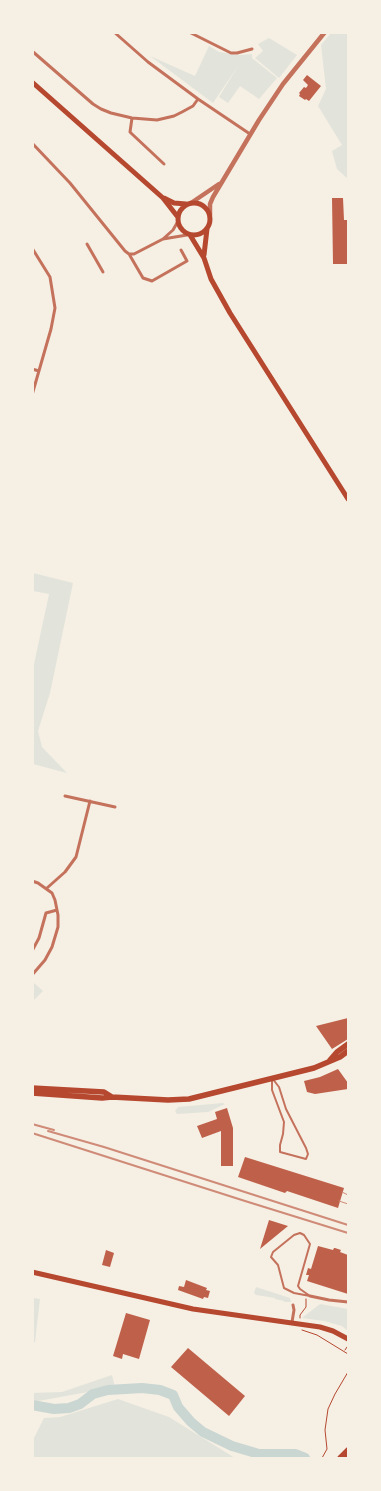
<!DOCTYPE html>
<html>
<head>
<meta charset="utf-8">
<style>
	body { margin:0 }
	#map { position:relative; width:381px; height:1491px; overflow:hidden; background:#f6efe4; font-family:"Fira Sans Condensed",sans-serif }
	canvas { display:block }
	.frame { position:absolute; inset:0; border:34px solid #f6efe4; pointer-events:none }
</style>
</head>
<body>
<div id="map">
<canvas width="381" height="1491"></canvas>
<div class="frame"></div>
</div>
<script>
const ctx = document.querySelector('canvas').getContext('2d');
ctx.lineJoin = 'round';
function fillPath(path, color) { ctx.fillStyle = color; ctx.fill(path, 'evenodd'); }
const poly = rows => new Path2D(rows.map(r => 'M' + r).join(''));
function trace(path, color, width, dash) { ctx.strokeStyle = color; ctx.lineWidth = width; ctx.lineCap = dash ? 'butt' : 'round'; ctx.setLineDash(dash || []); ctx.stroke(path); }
const green = poly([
	[331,33,348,33,348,179,337,169,332,151,342,145,318,106,326,89,321,45],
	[269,38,297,55,279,78,255,58,263,51,258,44],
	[209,46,219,52,240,55,252,54,252,58,277,78,259,99,240,86,228,103,219,97,238,66,213,103,150,56,195,76],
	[33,573,73,583,50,693,38,731,42,747,67,773,33,764,33,669,49,594,33,591],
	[34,983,43,991,33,1001,33,984],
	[223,1103,225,1104,208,1112,177,1114,175,1111,178,1107],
	[256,1287,290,1298,291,1302,284,1302,284,1301,275,1299,275,1298,256,1295,254,1293],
	[33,1298,40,1299,35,1342,33,1342],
	[320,1304,348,1309,348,1331,342,1326,324,1321,302,1318],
	[112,1375,115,1387,33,1402,33,1393,62,1392],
	[118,1399,169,1417,235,1458,33,1458,33,1440,44,1418,60,1417]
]);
const river = poly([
	[32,1405,54,1409,69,1408,80,1404,93,1394,108,1390,142,1388,160,1390,173,1395,178,1407,191,1422,203,1432,232,1446,259,1454,295,1454,305,1458]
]);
const building = poly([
	[307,75,321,86,309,101,306,99,305,100,299,96,300,94,299,93,304,87,306,88,308,85,303,80],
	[332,198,343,198,344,220,348,220,348,264,333,264],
	[348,1018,348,1039,332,1049,316,1026],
	[338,1069,348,1083,348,1089,315,1094,307,1092,304,1081,320,1077],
	[227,1108,233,1128,233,1166,221,1166,221,1131,202,1138,197,1126,217,1119,215,1112],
	[245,1157,344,1188,338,1208,287,1191,285,1193,238,1177],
	[269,1220,288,1226,260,1249],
	[318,1246,333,1250,334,1248,335,1248,341,1250,340,1252,348,1255,348,1294,307,1281,309,1275,306,1275,308,1268,311,1269],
	[106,1250,114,1253,110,1267,102,1265],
	[186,1280,207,1288,206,1290,210,1291,208,1298,204,1297,203,1299,178,1290,179,1286,184,1287],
	[126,1313,150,1320,139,1359,123,1354,122,1359,113,1356],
	[188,1348,245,1396,229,1416,171,1367]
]);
const path = poly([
	[300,1318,300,1315,306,1307,306,1299],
	[302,1330,317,1335,348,1354],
	[345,1350,347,1347],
	[322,1458,327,1449,325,1430,328,1409,335,1394,348,1372]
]);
const service = poly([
	[272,1078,279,1087,286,1109,306,1148,308,1154,306,1159,280,1152,280,1145,283,1134,284,1122,272,1090,272,1078],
	[300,1233,304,1235,310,1244,298,1286,300,1289,310,1296,294,1293,284,1288,278,1265,271,1257,273,1252,294,1235,300,1233]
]);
const minor = poly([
	[114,32,148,62,198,99,250,134],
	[189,32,231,53,237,53,252,49],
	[32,51,93,104,101,109,111,113,132,118,157,120,174,116,182,112,193,106,198,99],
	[132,118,130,132,132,134,164,164],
	[32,143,70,183,125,251,129,254,143,278,152,281,187,261,181,250],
	[163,239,187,235],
	[87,244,103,272],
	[32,248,50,277,55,308,51,329,32,395],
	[129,254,134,254,163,239,173,230,177,223],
	[32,369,39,371],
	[65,796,115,807],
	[32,881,38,883,52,893,55,900,58,915,58,927,52,947,45,960,32,975],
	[47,888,65,872,76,857,90,801],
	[32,951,39,938,46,913,57,910],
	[310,1296,329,1300,348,1302],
	[292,1322,294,1310,293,1305]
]);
const tertiary = poly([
	[191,203,219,184],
	[210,215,210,204,213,197,259,120,283,84,325,32]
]);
const secondary = poly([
	[32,1272,193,1309,320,1327,333,1331,348,1339]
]);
const primary = poly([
	[32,82,163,198,177,216],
	[164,198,174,203,186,204],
	'178 219a16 16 0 1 1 32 0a16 16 0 1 1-32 0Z',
	[190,235,204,258,211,279,230,313,348,499],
	[204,255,207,229]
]);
const trunk = poly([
	[330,1060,337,1052,348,1044],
	[32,1088,104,1092,112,1097],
	[32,1093,102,1098,112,1097,168,1100,189,1099,314,1068,340,1057,348,1051],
	[340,1458,348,1450],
	[347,1458,348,1458]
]);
const tram = poly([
	[342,1192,348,1195],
	[339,1201,348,1204]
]);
const rail = poly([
	[32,1124,54,1130],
	[48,1131,104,1147,348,1225],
	[32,1133,245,1201,348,1233]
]);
fillPath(green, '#e2e4dc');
trace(river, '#c9d6d2', 10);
fillPath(building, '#bf614a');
trace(path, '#b5482f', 1);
trace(service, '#c5725c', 2);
trace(minor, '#c5725c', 3);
trace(tertiary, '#c5725c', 4.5);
trace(secondary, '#b5482f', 5);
trace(primary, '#b5482f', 5);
trace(trunk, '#b5482f', 5.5);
trace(tram, '#cf8b77', 1);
trace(rail, '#cf8b77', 2);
</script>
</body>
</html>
